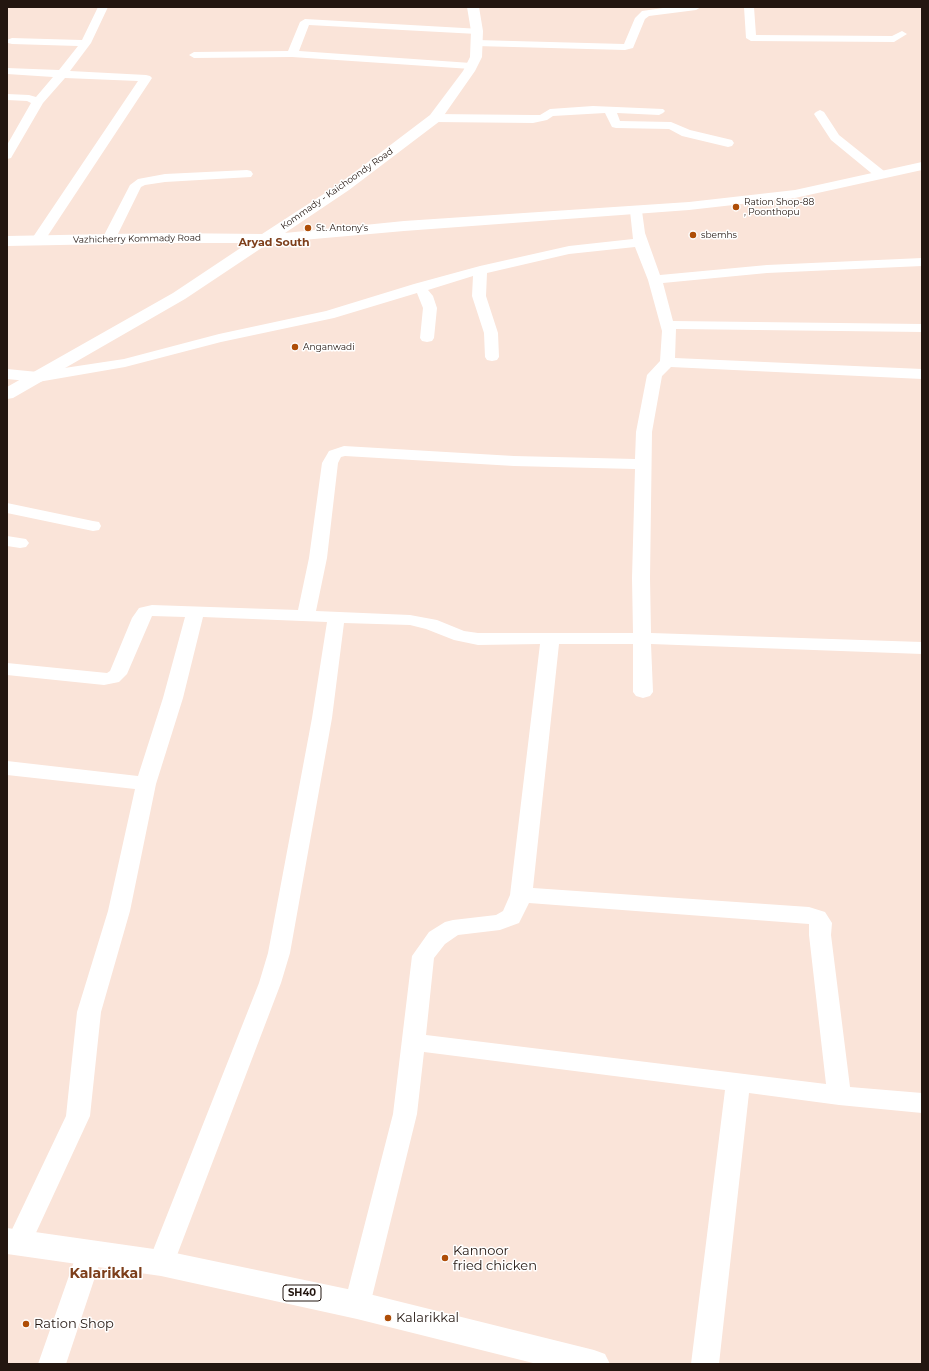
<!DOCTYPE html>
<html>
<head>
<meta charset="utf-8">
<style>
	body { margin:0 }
	#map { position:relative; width:929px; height:1371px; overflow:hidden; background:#fae4d9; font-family:Montserrat,sans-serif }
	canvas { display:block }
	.frame { position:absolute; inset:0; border:8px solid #231610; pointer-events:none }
</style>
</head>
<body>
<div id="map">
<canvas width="929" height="1371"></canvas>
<div class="frame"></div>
</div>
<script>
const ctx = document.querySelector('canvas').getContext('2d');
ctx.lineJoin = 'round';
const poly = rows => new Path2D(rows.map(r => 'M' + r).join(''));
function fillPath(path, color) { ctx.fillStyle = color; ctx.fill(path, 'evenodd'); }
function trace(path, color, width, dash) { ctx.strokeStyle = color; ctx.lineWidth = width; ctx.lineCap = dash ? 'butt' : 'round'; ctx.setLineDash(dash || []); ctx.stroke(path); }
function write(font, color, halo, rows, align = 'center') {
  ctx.font = font + ' Montserrat,sans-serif'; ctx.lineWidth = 3; ctx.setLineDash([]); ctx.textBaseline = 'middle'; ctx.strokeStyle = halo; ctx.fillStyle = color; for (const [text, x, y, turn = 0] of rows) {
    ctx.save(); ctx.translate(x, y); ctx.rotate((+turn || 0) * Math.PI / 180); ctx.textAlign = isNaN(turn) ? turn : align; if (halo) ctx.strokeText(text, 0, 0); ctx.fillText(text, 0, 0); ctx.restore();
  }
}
const street = poly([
	[98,7,108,7,91,43,70,71,146,75,150,76,152,78,43,243,33,243,31,240,138,81,65,78,43,103,11,158,7,159,7,145,31,103,27,101,7,100,7,94,29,95,36,97,53,77,7,74,7,68,59,70,78,46,12,44,8,43,7,40,12,38,82,40,98,7],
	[670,7,701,7,696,10,649,16,645,19,633,48,625,50,476,46,471,43,476,40,624,44,635,18,642,11,670,7],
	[744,7,754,7,756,35,892,36,902,31,907,34,894,42,751,41,746,38,744,7],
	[305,19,481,29,482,31,481,33,477,34,309,25,299,51,471,63,477,66,471,69,292,57,194,58,189,55,194,52,288,51,300,22,305,19],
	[593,106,663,109,665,111,663,113,659,115,617,113,620,121,671,122,690,130,732,140,734,143,732,146,728,147,682,136,669,129,616,128,612,127,605,113,553,116,547,120,533,123,435,122,431,120,429,118,431,116,435,114,533,115,540,115,550,109,593,106],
	[820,110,824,112,839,135,884,171,886,174,884,177,876,177,831,140,814,114,816,112,820,110],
	[247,170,251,171,253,174,251,177,165,182,145,185,141,187,114,242,109,243,104,242,102,239,130,185,138,179,165,174,247,170],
	[636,207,641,208,642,211,645,233,660,275,767,265,922,258,922,266,767,273,663,283,673,321,922,324,922,332,676,329,675,358,922,369,922,379,671,367,662,376,652,432,650,578,651,633,922,642,922,654,651,644,653,692,650,696,643,698,636,696,633,692,633,644,559,644,533,888,809,907,825,912,832,923,831,935,850,1087,922,1093,922,1113,839,1105,749,1093,719,1364,691,1364,725,1090,424,1052,417,1114,370,1305,367,1313,357,1317,347,1313,344,1305,393,1114,412,956,429,932,445,922,453,920,496,915,503,911,510,895,540,644,478,645,454,640,426,629,410,625,344,623,332,718,290,953,281,983,174,1263,170,1271,161,1274,152,1271,148,1263,259,983,268,953,312,718,327,622,203,617,183,698,156,784,130,911,101,1012,90,1116,28,1250,19,1253,10,1250,7,1240,66,1116,77,1012,108,911,135,789,7,775,7,761,138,776,163,698,185,617,152,616,127,674,119,682,104,685,7,675,7,663,107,673,110,671,132,618,139,608,152,605,298,610,309,558,322,463,329,451,344,446,514,456,635,459,636,432,647,375,660,361,662,331,648,280,635,247,569,254,487,273,486,296,498,333,499,357,497,360,492,361,487,360,485,357,484,333,472,296,473,276,428,290,433,296,437,308,434,338,432,341,427,342,422,341,420,338,423,308,417,293,334,318,221,342,125,367,38,382,7,379,7,369,38,372,124,359,219,334,326,311,414,284,480,266,569,246,633,239,630,211,631,208,636,207],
	[345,456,514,466,635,469,632,578,633,633,478,633,464,631,437,620,410,615,316,611,327,558,338,463,341,457,345,456],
	[529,903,809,924,809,935,826,1084,426,1035,434,958,445,944,458,935,500,930,519,923,529,903],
	[7,503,93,521,99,522,101,526,99,530,93,531,7,513,7,503],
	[7,536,26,539,29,543,26,547,20,548,7,546,7,536],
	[90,1242,99,1245,103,1253,66,1364,38,1364,77,1253,81,1245,90,1242]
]);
const secondary = poly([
	[467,7,479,7,483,31,482,57,475,71,440,121,349,190,285,233,404,221,689,202,795,190,922,162,922,170,795,198,689,210,404,231,269,243,185,299,13,398,7,399,7,387,173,293,248,243,164,243,7,246,7,236,164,233,262,234,339,184,430,115,463,71,470,57,471,31,467,7]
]);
const primary = poly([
	[7,1228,161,1250,357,1291,594,1350,605,1354,610,1364,537,1364,357,1319,161,1276,7,1254,7,1228]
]);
const markers = [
	[736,207,4,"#ae4d07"],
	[308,228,4,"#ae4d07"],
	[693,235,4,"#ae4d07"],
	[295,347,4,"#ae4d07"],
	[445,1258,4,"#ae4d07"],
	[388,1318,4,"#ae4d07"],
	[26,1324,4,"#ae4d07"]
];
const farStreetnames = [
	["Kommady - Kaichoondy Road",337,189,-35],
	["Vazhicherry Kommady Road",137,239,-1]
];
const farPoinames = [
	["Ration Shop-88",744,202],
	[", Poonthopu",744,212],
	["St. Antony's",316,228],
	["sbemhs",701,235],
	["Anganwadi",303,347]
];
const shields = [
	[302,1293,38]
];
const shieldNames = [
	["SH40",302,1293]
];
const farQuarternames = [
	["Aryad South",274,243]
];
const nearPoinames = [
	["Kannoor",453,1251],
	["fried chicken",453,1266],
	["Kalarikkal",396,1318],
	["Ration Shop",34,1324]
];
const nearNeighbourhoodnames = [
	["Kalarikkal",106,1274]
];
fillPath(street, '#fff');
fillPath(secondary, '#fff');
fillPath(primary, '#fff');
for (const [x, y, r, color] of markers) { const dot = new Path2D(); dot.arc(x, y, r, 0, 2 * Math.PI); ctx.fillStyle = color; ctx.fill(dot); trace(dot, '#fff', 1.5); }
write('9px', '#231610', '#fff', farStreetnames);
write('9px', '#231610', '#fff', farPoinames, 'left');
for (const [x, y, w] of shields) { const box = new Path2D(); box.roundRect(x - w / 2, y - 8, w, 16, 3); ctx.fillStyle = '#fff'; ctx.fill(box); trace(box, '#231610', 1); }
write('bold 10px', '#231610', null, shieldNames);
write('bold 11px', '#7d3e1a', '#fff', farQuarternames);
write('13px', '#231610', '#fff', nearPoinames, 'left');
write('bold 14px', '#7d3e1a', '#fff', nearNeighbourhoodnames);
</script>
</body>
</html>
